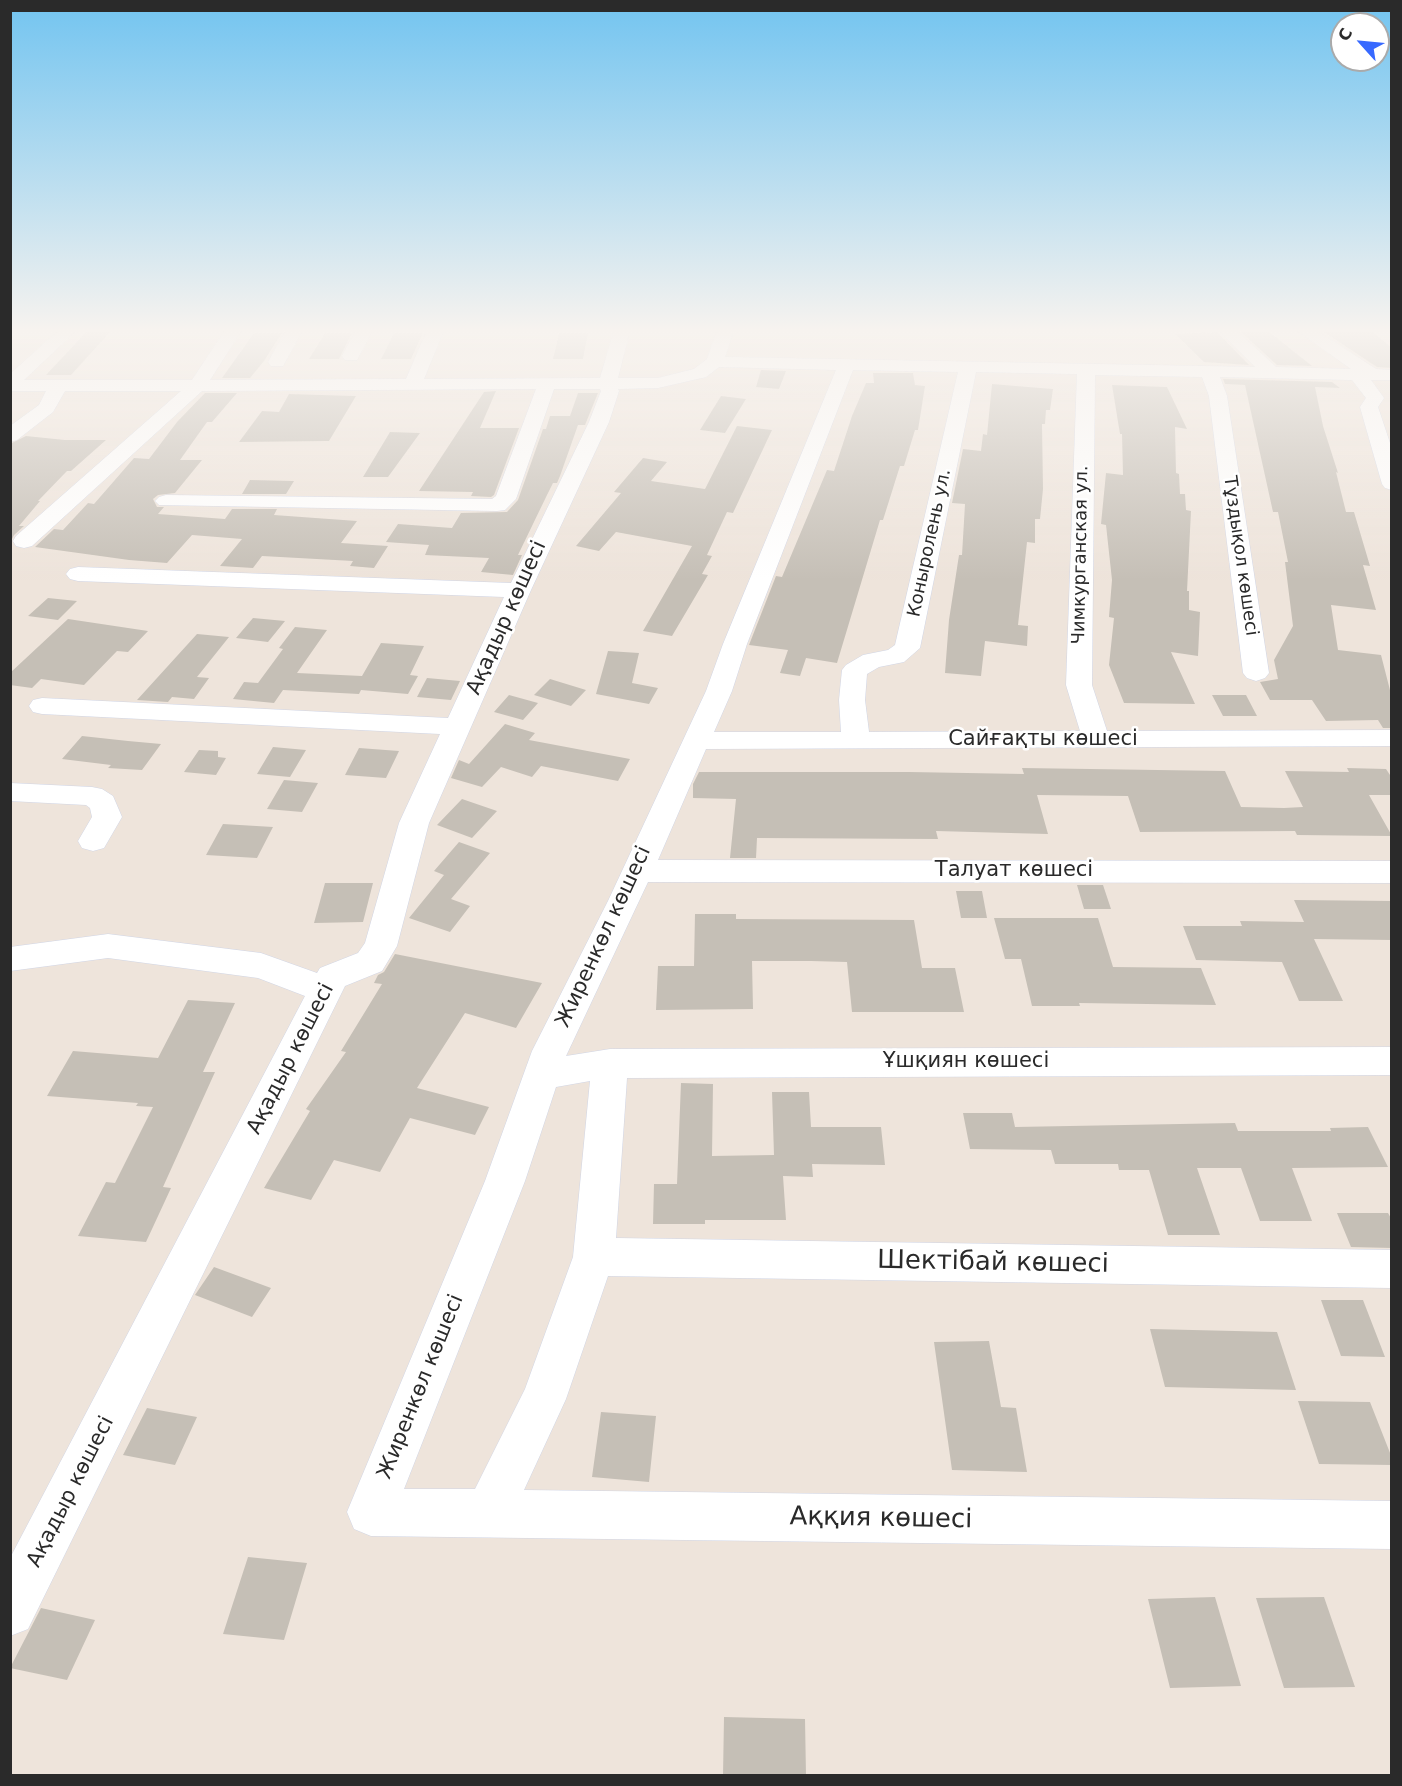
<!DOCTYPE html>
<html>
<head>
<meta charset="utf-8">
<style>
	body { margin:0 }
	#map { position:relative; width:1402px; height:1786px; overflow:hidden; background:#eee4db; font-family:"DejaVu Sans",sans-serif }
	canvas { display:block }
	.frame { position:absolute; inset:0; border:12px solid #2a2a2a; pointer-events:none }
	.north { position:absolute; left:1330px; top:12px; width:60px; height:60px; box-sizing:border-box; background:#fff; border:2px solid #aaa; border-radius:50%; rotate:297deg; font-size:16px; font-weight:700; line-height:24px; text-align:center; color:#2a2a2a }
	.north::after { content:''; display:block; margin:auto; width:21px; height:27px; background:#3769ff; clip-path:polygon(50% 0,100% 100%,50% 72%,0 100%) }
</style>
</head>
<body>
<div id="map">
<canvas width="1402" height="1786"></canvas>
<div class="frame"></div>
<div class="north">С</div>
</div>
<script>
const ctx = document.querySelector('canvas').getContext('2d');
ctx.lineJoin = 'round';
function fillPath(path, color) { ctx.fillStyle = color; ctx.fill(path, 'evenodd'); }
const poly = rows => new Path2D(rows.map(r => 'M' + r).join(''));
function trace(path, color, width, dash) { ctx.strokeStyle = color; ctx.lineWidth = width; ctx.lineCap = dash ? 'butt' : 'round'; ctx.setLineDash(dash || []); ctx.stroke(path); }
function write(font, color, halo, rows, align = 'center') {
  ctx.font = font + ' "DejaVu Sans",sans-serif'; ctx.lineWidth = 5; ctx.setLineDash([]); ctx.textBaseline = 'middle'; ctx.strokeStyle = halo; ctx.fillStyle = color; for (const [text, x, y, turn = 0] of rows) {
    ctx.save(); ctx.translate(x, y); ctx.rotate((+turn || 0) * Math.PI / 180); ctx.textAlign = isNaN(turn) ? turn : align; if (halo) ctx.strokeText(text, 0, 0); ctx.fillText(text, 0, 0); ctx.restore();
  }
}
const building = poly([
	[88,330,112,330,71,375,46,375],
	[1267,330,1312,366,1277,365,1240,331],
	[1217,332,1249,365,1204,362,1175,334],
	[1324,332,1373,332,1392,348,1392,368,1377,367],
	[254,333,282,333,264,361,250,378,222,378],
	[325,333,352,333,339,359,309,359],
	[394,333,423,333,411,359,381,359],
	[559,333,588,333,583,359,553,359],
	[761,370,786,371,779,389,756,387],
	[873,373,913,373,915,385,925,386,918,430,915,430,904,466,900,466,883,520,880,520,837,663,806,658,800,676,780,673,788,650,749,645,776,576,782,577,827,470,834,471,852,416,866,383,874,383],
	[1223,379,1332,382,1340,388,1315,387,1323,426,1338,473,1336,472,1346,512,1354,512,1370,566,1363,565,1376,610,1331,605,1338,650,1381,655,1392,698,1392,728,1383,728,1378,720,1326,721,1312,700,1270,700,1260,682,1278,679,1274,660,1293,626,1285,562,1288,562,1278,512,1273,512,1245,385,1225,384],
	[992,384,1053,389,1050,410,1046,410,1045,424,1042,424,1043,489,1040,519,1035,519,1035,543,1027,542,1018,625,1028,626,1027,646,985,641,981,676,945,673,949,620,959,555,962,555,965,504,952,503,963,449,981,451,983,434,987,435],
	[1112,385,1167,387,1187,429,1175,427,1176,473,1179,474,1180,494,1185,494,1186,510,1191,511,1187,591,1189,591,1189,610,1200,612,1198,656,1171,652,1195,704,1124,703,1109,665,1114,618,1109,617,1112,580,1106,525,1101,524,1106,473,1123,475,1122,434,1120,434],
	[496,391,480,428,519,428,494,495,491,497,471,496,473,492,419,491,484,392],
	[205,393,237,393,212,422,207,422,180,460,202,460,175,493,158,495,153,499,157,507,164,507,158,514,225,519,232,509,277,509,274,515,357,521,341,543,388,546,374,568,350,566,353,561,262,556,253,568,220,566,242,539,192,535,167,563,129,560,35,547,54,529,63,530,88,503,94,504,134,458,149,459,177,422],
	[578,393,598,393,585,425,578,425,560,476,557,483,553,483,547,495,518,555,522,555,513,575,481,572,489,558,425,555,429,545,386,542,398,524,452,528,461,513,507,512,518,500,543,429,546,429,550,416,570,416],
	[289,394,356,396,329,441,239,442,262,411,279,412],
	[721,396,746,399,725,433,700,430],
	[737,426,772,430,733,513,727,512,707,555,712,556,702,574,708,575,672,636,643,631,692,546,616,532,599,551,576,546,621,493,614,492,643,458,667,462,651,481,705,489],
	[390,432,420,433,388,477,363,477],
	[26,436,65,440,106,440,71,471,67,471,38,501,40,501,19,526,24,526,14,535,10,543,10,444],
	[250,480,294,481,286,494,242,494],
	[48,598,77,601,58,620,28,616],
	[253,618,285,621,268,642,236,638],
	[68,619,148,631,128,652,117,651,84,685,41,679,32,688,10,685,10,673],
	[295,627,327,630,297,673,362,676,381,643,424,646,410,675,418,676,408,694,361,690,359,694,283,690,274,703,233,699,244,682,258,683,283,649,279,648],
	[197,634,229,637,197,677,209,678,194,699,172,697,168,702,137,700],
	[608,651,639,653,632,683,658,688,649,704,596,694],
	[427,678,460,681,451,700,417,697],
	[550,679,586,690,571,706,534,695],
	[509,695,538,703,523,720,494,712],
	[1212,695,1246,695,1257,716,1223,716],
	[505,724,535,733,529,740,630,759,618,781,541,766,532,777,501,767,482,787,451,778,459,760,469,764],
	[82,736,128,741,161,744,142,770,108,768,111,765,62,759],
	[273,747,306,750,290,777,257,774],
	[359,748,399,751,386,778,345,775],
	[199,750,218,751,218,757,226,758,216,775,184,772],
	[1022,768,1225,771,1241,807,1284,808,1303,807,1285,771,1349,772,1347,768,1386,769,1392,778,1392,795,1369,795,1392,836,1297,835,1295,831,1140,832,1128,796,1037,795,1048,834,936,831,938,839,757,838,756,858,730,858,736,799,693,798,693,784,699,772,909,772,1024,774],
	[284,780,318,783,302,812,267,809],
	[462,799,497,811,472,838,437,825],
	[223,824,273,827,257,858,206,855],
	[459,842,490,853,451,899,470,906,450,932,409,918,444,875,434,871],
	[325,883,373,883,363,922,314,923],
	[1077,885,1103,885,1111,909,1084,909],
	[956,891,982,891,987,918,961,918],
	[1294,900,1392,901,1392,940,1314,939,1343,1001,1299,1001,1282,962,1196,960,1183,926,1242,926,1240,921,1304,922],
	[695,914,736,914,736,919,914,920,922,968,955,968,964,1012,852,1012,847,962,811,961,752,961,753,1009,656,1010,658,966,694,966],
	[994,918,1098,918,1113,967,1201,968,1216,1005,1079,1003,1080,1006,1032,1006,1021,959,1005,959],
	[395,954,542,983,516,1028,465,1013,417,1088,489,1107,475,1135,410,1118,380,1172,334,1160,311,1200,264,1188,310,1111,306,1109,346,1052,341,1051,382,984,374,983,378,975,384,972],
	[188,1000,235,1003,203,1072,215,1072,163,1187,171,1188,146,1242,78,1236,106,1182,115,1183,153,1107,136,1106,138,1103,47,1096,73,1051,158,1058],
	[681,1083,713,1084,712,1156,774,1155,772,1092,809,1092,811,1127,881,1127,885,1165,812,1164,813,1177,783,1176,786,1220,705,1220,705,1224,653,1224,654,1184,677,1184],
	[963,1113,1012,1113,1015,1127,1235,1123,1238,1131,1331,1131,1330,1128,1368,1127,1388,1167,1292,1168,1312,1221,1260,1221,1241,1168,1197,1168,1220,1235,1168,1235,1149,1170,1119,1170,1118,1164,1055,1164,1051,1150,970,1149],
	[1337,1213,1388,1213,1392,1220,1392,1248,1351,1247],
	[214,1267,271,1288,252,1317,195,1295],
	[1321,1300,1363,1300,1385,1357,1341,1356],
	[1150,1329,1277,1332,1296,1390,1165,1387],
	[989,1341,1001,1407,1016,1408,1027,1472,952,1470,934,1342],
	[1298,1401,1370,1402,1392,1458,1392,1465,1319,1464],
	[147,1408,197,1417,175,1465,123,1455],
	[601,1412,656,1416,649,1482,592,1477],
	[248,1557,307,1563,284,1640,223,1634],
	[1215,1597,1241,1686,1170,1688,1148,1599],
	[1324,1597,1355,1687,1284,1688,1256,1598],
	[41,1608,95,1620,67,1680,10,1668],
	[724,1717,805,1719,806,1776,723,1776]
]);
const minor = poly([
	[59,330,77,330,24,380,192,380,225,330,242,330,210,380,406,379,427,330,444,330,424,379,600,378,614,330,630,330,618,378,658,378,694,369,707,359,717,330,734,330,725,357,1255,367,1218,330,1236,330,1276,367,1351,369,1296,330,1316,330,1376,369,1392,370,1392,380,1371,380,1384,398,1378,407,1392,449,1392,490,1385,488,1382,484,1360,407,1366,398,1352,380,1220,377,1227,396,1269,673,1265,678,1256,681,1247,678,1243,673,1209,396,1202,377,1095,375,1092,685,1107,731,1392,730,1392,746,706,749,658,860,1392,861,1392,883,648,882,566,1056,610,1049,1392,1047,1392,1075,627,1078,616,1238,1392,1250,1392,1288,608,1276,566,1399,524,1490,1392,1501,1392,1549,371,1536,354,1529,347,1512,485,1181,532,1051,608,901,706,691,723,644,836,370,719,367,706,377,658,388,618,389,619,391,609,422,531,590,429,823,397,946,382,971,345,986,28,1629,10,1636,10,1558,305,996,258,978,108,958,10,971,10,947,108,934,261,953,317,973,320,968,358,953,365,943,399,823,440,734,42,714,33,712,29,706,33,700,42,698,448,718,504,597,78,581,70,579,66,574,70,569,78,567,511,583,589,422,601,391,600,389,554,389,516,499,505,510,497,511,159,505,155,501,159,497,166,495,492,499,496,496,536,389,202,391,32,546,24,548,16,546,13,541,16,536,181,391,65,391,53,412,17,440,10,442,10,426,39,405,46,391,10,391,10,374,59,330],
	[853,370,958,372,895,645,888,650,863,655,846,665,842,670,839,700,841,732,714,732,732,691,747,644,853,370],
	[976,372,1077,374,1066,685,1080,731,869,732,865,700,867,674,879,667,904,662,920,648,976,372],
	[590,1081,573,1257,525,1389,475,1489,404,1489,525,1181,556,1087,590,1081],
	[286,330,303,330,283,366,271,366,268,362,286,330],
	[356,330,373,330,357,360,345,360,342,356,356,330],
	[10,783,92,787,102,789,113,796,122,817,104,848,93,851,82,848,78,841,92,817,90,808,86,805,10,801,10,783]
]);
const farStreetnames = [
	["Коныролень ул.",930,543,-78],
	["Чимкурганская ул.",1081,555,-89],
	["Тұздықол көшесі",1240,556,82]
];
const streetNames = [
	["Ақадыр көшесі",507,618,-66],
	["Сайғақты көшесі",1043,740],
	["Талуат көшесі",1014,871],
	["Жиренкөл көшесі",604,937,-65],
	["Ақадыр көшесі",291,1059,-63],
	["Ұшқиян көшесі",966,1062],
	["Жиренкөл көшесі",421,1387,-68],
	["Ақадыр көшесі",71,1492,-63]
];
const nearStreetnames = [
	["Шектібай көшесі",993,1263,1],
	["Аққия көшесі",881,1519,1]
];
fillPath(building, '#c5bfb6');
trace(minor, '#d0d5e5', 1);
fillPath(minor, '#fff');
const sky = ctx.createLinearGradient(0, 0, 0, 580);
sky.addColorStop(0, '#72c4f0');
sky.addColorStop(0.57, '#f7f3ef');
sky.addColorStop(1, '#f7f3ef00');
ctx.fillStyle = sky;
ctx.fillRect(0, 0, 1402, 580);
write('18px', '#2a2a2a', '#fff', farStreetnames);
write('21px', '#2a2a2a', '#fff', streetNames);
write('26px', '#2a2a2a', '#fff', nearStreetnames);
</script>
</body>
</html>
